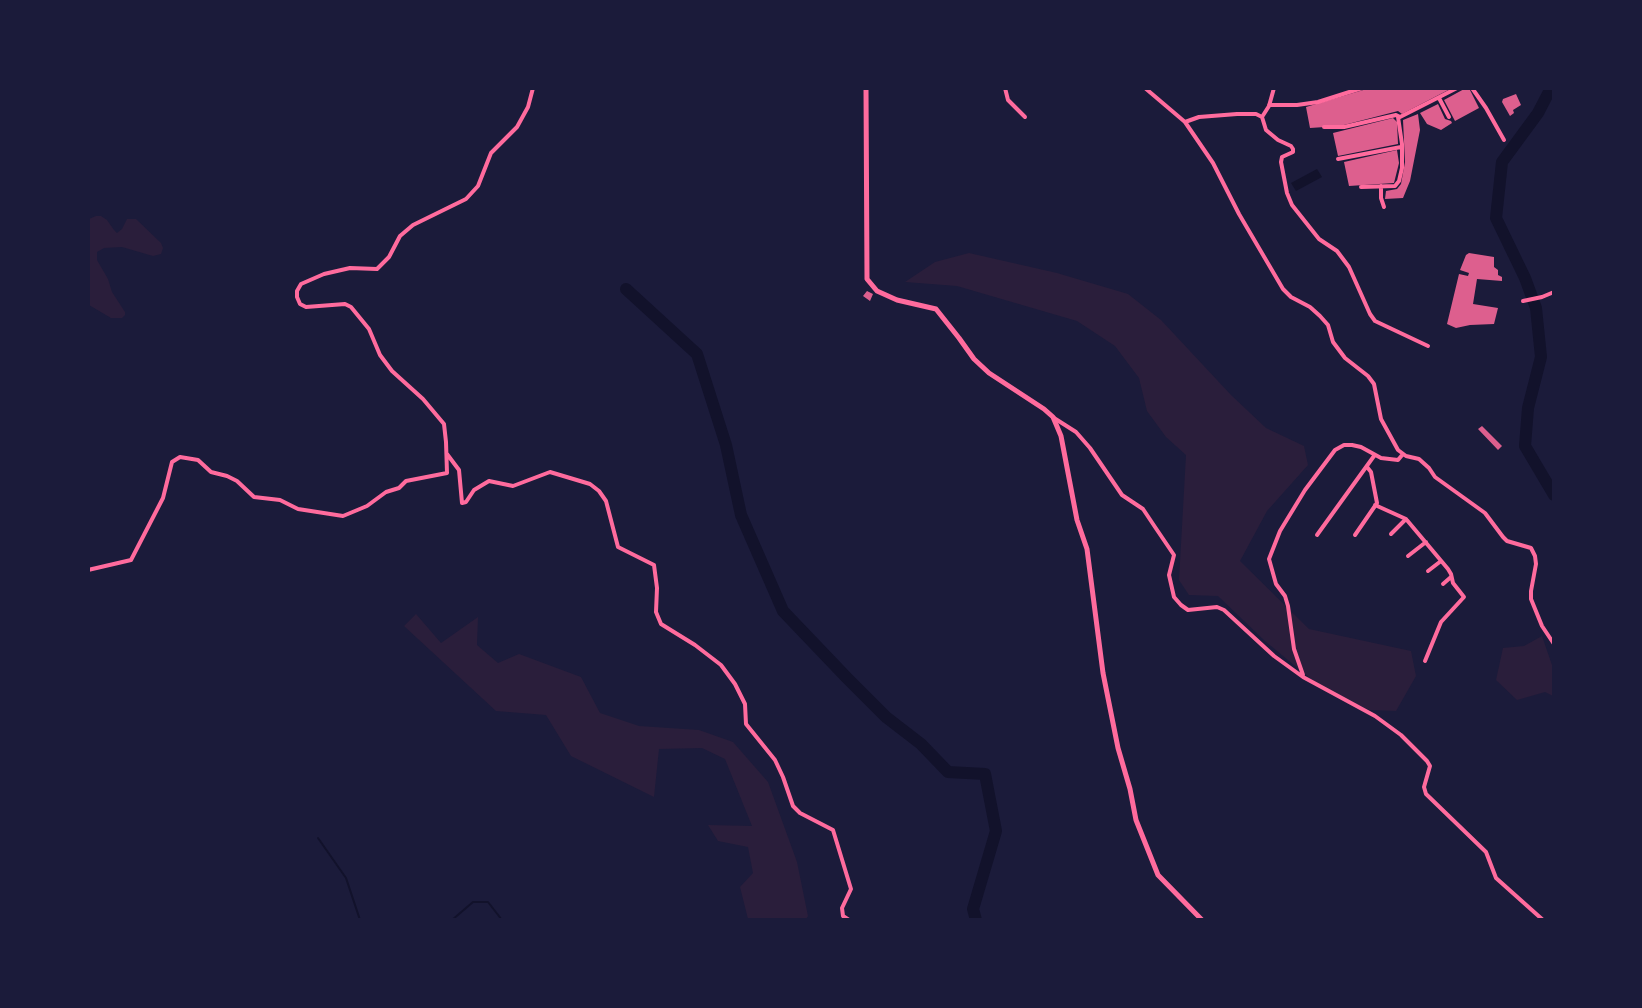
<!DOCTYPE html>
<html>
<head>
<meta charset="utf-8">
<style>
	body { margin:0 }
	#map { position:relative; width:1642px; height:1008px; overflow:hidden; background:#1b1b3a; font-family:Poppins,sans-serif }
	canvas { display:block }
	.frame { position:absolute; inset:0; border:90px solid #1b1b3a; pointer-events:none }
</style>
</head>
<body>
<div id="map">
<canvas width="1642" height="1008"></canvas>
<div class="frame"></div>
</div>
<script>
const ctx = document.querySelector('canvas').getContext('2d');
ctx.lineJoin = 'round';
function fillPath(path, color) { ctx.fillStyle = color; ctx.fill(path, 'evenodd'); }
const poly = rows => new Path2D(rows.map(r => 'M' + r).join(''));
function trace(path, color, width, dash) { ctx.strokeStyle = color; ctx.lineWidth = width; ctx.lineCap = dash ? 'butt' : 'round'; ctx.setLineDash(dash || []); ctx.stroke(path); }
const green = poly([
	[96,216,101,216,107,220,114,230,117,233,122,229,127,219,136,219,161,243,163,248,161,254,153,256,122,247,104,248,97,252,97,260,108,279,112,292,125,312,125,315,122,318,111,318,89,305,89,219],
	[969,253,1057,273,1128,294,1161,320,1231,395,1266,428,1304,446,1308,465,1267,511,1240,561,1309,629,1411,651,1416,676,1396,711,1369,710,1317,684,1265,641,1218,596,1189,595,1179,580,1186,455,1166,437,1147,411,1139,378,1115,346,1077,321,957,286,905,282,935,262],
	[416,614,441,643,478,617,477,645,498,663,519,654,581,677,600,713,639,726,699,730,733,742,768,782,797,862,808,916,806,919,748,919,740,887,753,873,748,847,718,841,708,825,752,826,725,759,702,748,659,749,654,797,571,756,546,715,496,711,404,626],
	[1542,636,1553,668,1553,696,1545,692,1517,700,1496,680,1503,648,1524,646]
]);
const water = poly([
	[1317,169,1322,177,1296,191,1291,183]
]);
const stream = poly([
	[318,838,346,878,360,920],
	[452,920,473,902,488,902,502,920]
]);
const river = poly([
	[1551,88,1538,113,1502,162,1496,218,1525,278,1536,308,1541,357,1528,408,1525,446,1554,495],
	[626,289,697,354,726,445,741,515,783,611,847,678,886,717,921,744,948,772,985,774,996,831,973,909,976,920]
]);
const building = poly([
	[1370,88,1452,88,1402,114,1398,111,1340,126,1310,128,1306,107],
	[1466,88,1469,88,1479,108,1455,121,1444,100],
	[1516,94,1521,105,1513,110,1514,113,1510,116,1502,102,1503,99],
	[1438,104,1445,119,1451,121,1452,123,1441,130,1427,124,1420,113],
	[1418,114,1420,130,1410,181,1403,198,1385,199,1386,191,1397,189,1401,184,1405,162,1403,120],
	[1393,118,1397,122,1398,144,1338,156,1333,133],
	[1397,150,1399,163,1394,183,1349,186,1344,162],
	[1469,253,1494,257,1494,267,1498,270,1498,275,1502,277,1502,281,1477,279,1473,304,1498,308,1494,324,1470,325,1456,328,1447,324,1459,274,1468,276,1469,273,1460,270,1466,255],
	[867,291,873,294,870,301,863,296],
	[1482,426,1502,446,1498,450,1478,429]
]);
const minor = poly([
	[1005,88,1008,100,1025,117],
	[1145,88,1185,122,1213,163,1239,214,1283,289,1291,297,1310,307,1320,316,1328,325,1333,342,1345,358,1368,376,1374,384,1381,419,1398,450,1406,456,1419,459,1429,468,1435,477,1485,513,1503,537,1507,541,1531,548,1535,556,1536,564,1531,591,1531,599,1542,626,1554,644],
	[1472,88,1486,108,1504,140],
	[1439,98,1449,117],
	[1269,105,1297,105,1318,102,1362,88],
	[1262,117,1266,130,1278,140,1291,146,1293,149,1293,152,1282,157,1281,162,1287,193,1292,205,1319,239,1337,251,1349,267,1370,314,1375,321,1428,346],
	[1185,122,1199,117,1237,114,1256,114,1262,117,1269,106,1274,88],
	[1324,127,1344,127,1396,115,1400,117,1457,88],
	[1338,159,1401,147],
	[1381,186,1381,198,1384,207],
	[1361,187,1395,186,1399,181,1402,168,1402,144,1398,117],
	[1523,301,1542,297,1554,292],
	[1054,418,1076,432,1090,448,1122,495,1143,509,1155,527,1174,555,1169,575,1174,597,1181,605,1188,610,1217,607,1224,610,1274,656,1303,677,1375,716,1401,735,1427,761,1430,766,1424,787,1426,794,1486,852,1496,878,1543,920],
	[447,454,459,470,462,503,466,502,474,490,489,481,513,486,550,472,590,484,599,491,606,501,618,547,654,565,657,588,656,612,661,624,695,645,721,665,735,684,745,704,746,724,775,760,783,777,793,806,800,813,833,830,851,889,842,908,843,916,849,920],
	[1375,505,1406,519,1391,534],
	[1406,519,1448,569,1451,574,1453,583,1464,597,1441,622,1425,661],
	[1317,535,1374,456],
	[1355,535,1377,503,1371,472,1367,467],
	[1408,556,1426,542],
	[88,570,131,560,163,498,172,462,180,457,198,460,211,472,227,476,237,481,254,497,280,500,298,509,343,516,367,506,386,492,399,488,406,481,447,473,446,442,444,424,423,399,392,371,380,355,369,329,351,307,345,304,306,307,300,304,297,297,297,291,301,284,324,274,350,268,377,269,389,257,400,236,413,225,466,199,478,186,491,153,517,127,528,107,533,88],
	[1428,571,1441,561],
	[1443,584,1451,577],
	[1303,675,1294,649,1288,606,1285,596,1276,584,1269,559,1280,531,1305,490,1335,450,1344,445,1352,445,1361,447,1381,458,1398,460,1403,454]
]);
const tertiary = poly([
	[866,88,867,279,877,291,897,300,936,309,959,338,974,359,989,373,1044,409,1053,417,1061,436,1077,520,1087,549,1103,673,1118,748,1130,789,1136,820,1158,875,1202,920]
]);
fillPath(green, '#2a1e3b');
fillPath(water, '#12122b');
trace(stream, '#12122b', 2);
trace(river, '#12122b', 12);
fillPath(building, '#dd5f8e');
trace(minor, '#ff6b9d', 4);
trace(tertiary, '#ff6b9d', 5);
</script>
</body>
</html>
